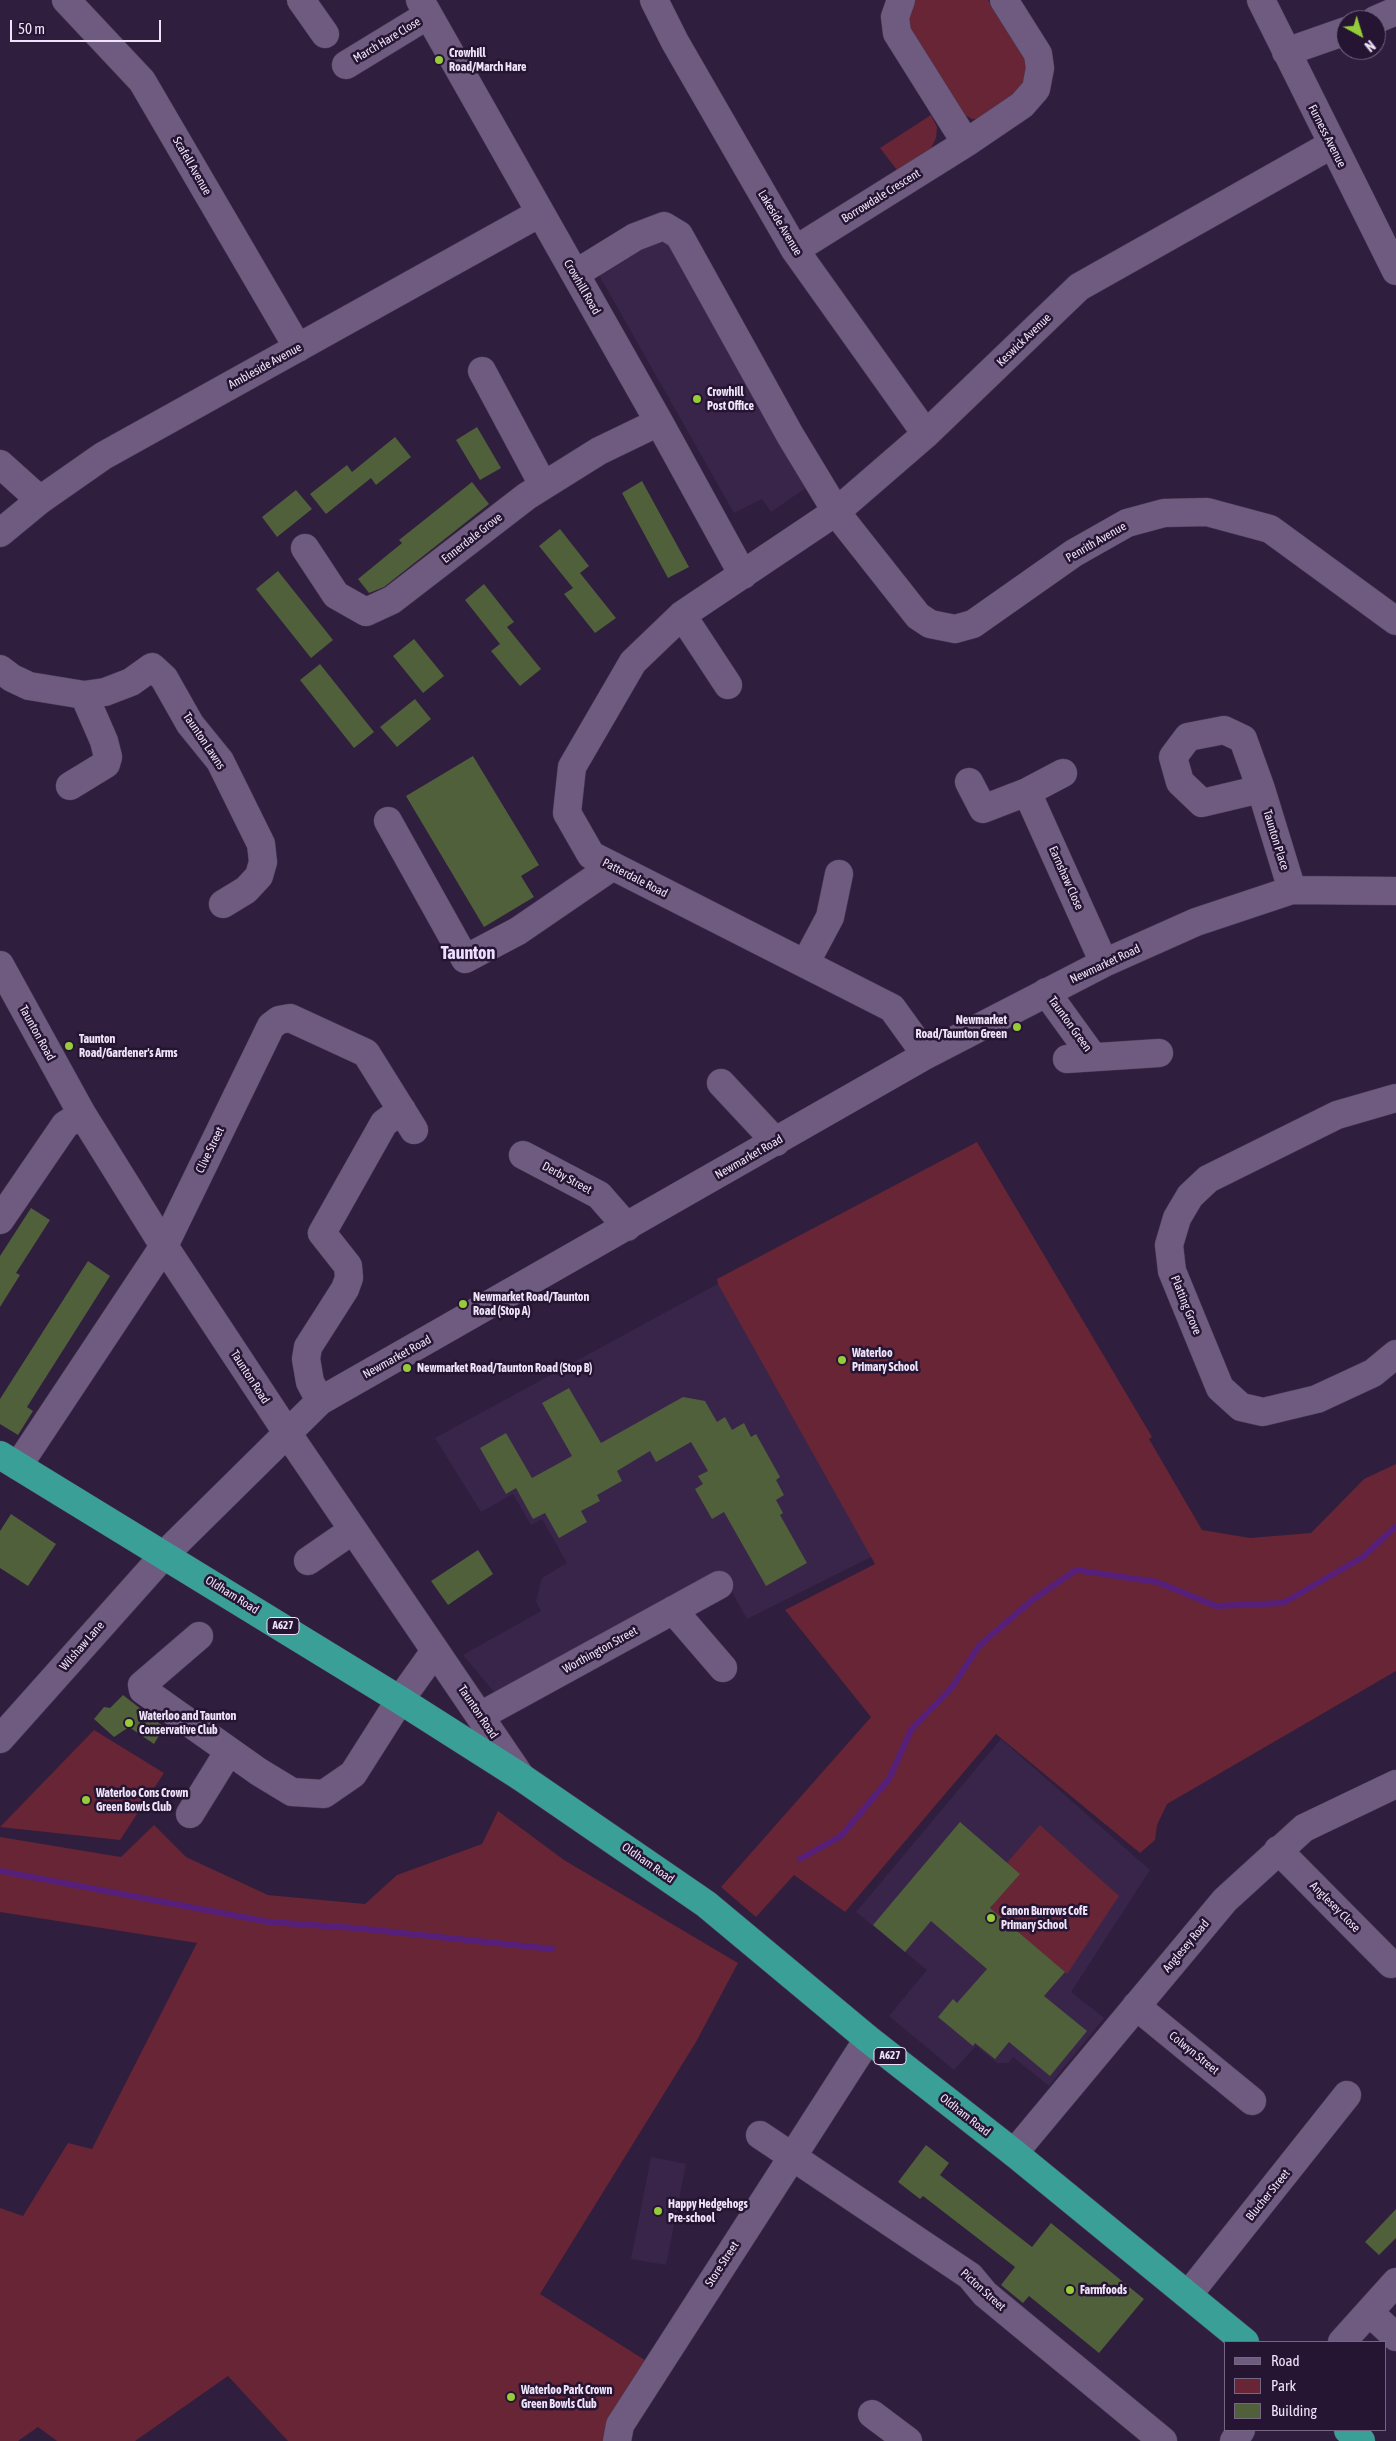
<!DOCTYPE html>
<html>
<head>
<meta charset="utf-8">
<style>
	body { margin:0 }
	#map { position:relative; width:1396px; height:2441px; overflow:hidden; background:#2f1e3d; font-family:"Asap Condensed",sans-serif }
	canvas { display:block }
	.legend { position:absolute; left:1224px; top:2341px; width:162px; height:90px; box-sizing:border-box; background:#251432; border:1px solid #756781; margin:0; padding:6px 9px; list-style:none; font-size:15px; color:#eee3f8 }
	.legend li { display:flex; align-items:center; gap:10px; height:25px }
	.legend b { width:25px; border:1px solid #756781 }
	.north { position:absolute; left:1336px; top:10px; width:50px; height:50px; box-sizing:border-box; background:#251432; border:1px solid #756781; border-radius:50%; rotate:141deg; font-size:14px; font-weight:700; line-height:20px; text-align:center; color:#eee3f8 }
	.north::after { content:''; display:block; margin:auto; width:18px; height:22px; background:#96cc3a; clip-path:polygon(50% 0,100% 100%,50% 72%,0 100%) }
	.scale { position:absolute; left:10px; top:20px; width:151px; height:22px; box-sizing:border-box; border:2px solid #eee3f8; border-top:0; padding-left:6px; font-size:15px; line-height:18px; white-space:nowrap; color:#eee3f8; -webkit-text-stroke:4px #251432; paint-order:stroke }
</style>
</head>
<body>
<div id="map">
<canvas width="1396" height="2441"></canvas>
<ul class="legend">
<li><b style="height:6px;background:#6e5b7f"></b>Road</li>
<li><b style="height:14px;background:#672535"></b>Park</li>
<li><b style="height:14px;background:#4f603b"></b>Building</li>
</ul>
<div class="north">N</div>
<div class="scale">50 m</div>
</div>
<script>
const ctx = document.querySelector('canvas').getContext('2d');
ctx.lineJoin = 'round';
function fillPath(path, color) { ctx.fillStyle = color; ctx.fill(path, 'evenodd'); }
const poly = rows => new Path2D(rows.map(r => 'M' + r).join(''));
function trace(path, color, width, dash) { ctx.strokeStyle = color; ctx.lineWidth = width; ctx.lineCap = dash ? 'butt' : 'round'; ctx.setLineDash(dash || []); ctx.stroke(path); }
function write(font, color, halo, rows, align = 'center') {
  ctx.font = font + ' "Asap Condensed",sans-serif'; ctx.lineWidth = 5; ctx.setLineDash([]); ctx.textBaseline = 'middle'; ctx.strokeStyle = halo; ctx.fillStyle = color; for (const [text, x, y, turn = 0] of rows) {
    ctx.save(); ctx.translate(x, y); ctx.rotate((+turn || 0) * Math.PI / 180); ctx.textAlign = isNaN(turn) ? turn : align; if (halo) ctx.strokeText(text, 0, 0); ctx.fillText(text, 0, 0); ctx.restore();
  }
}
const built = poly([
	[663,219,823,476,771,512,762,499,734,513,586,252],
	[965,1149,1152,1437,875,1555,747,1619,723,1576,499,1698,463,1655,541,1611,536,1601,542,1578,567,1563,542,1519,531,1525,513,1494,481,1512,435,1438],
	[1001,1739,1150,1870,1071,1992,1104,2018,1049,2086,1013,2057,1008,2063,997,2063,976,2046,954,2070,889,2016,927,1970,856,1912],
	[651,2157,686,2164,666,2265,631,2259]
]);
const green = poly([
	[913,0,988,0,1020,44,1030,74,1025,90,982,119,972,119,956,110,910,38,904,17],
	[931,115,937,127,936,138,931,148,897,170,880,148],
	[977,1142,1152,1437,1149,1439,1202,1530,1250,1538,1311,1533,1364,1479,1396,1464,1396,1671,1167,1804,1157,1825,1155,1840,1140,1853,996,1734,845,1912,794,1875,756,1917,721,1887,871,1717,785,1610,875,1564,718,1284,717,1279],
	[94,1730,164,1773,120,1840,0,1827],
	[498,1811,564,1860,738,1963,696,2042,540,2294,648,2362,611,2441,288,2441,228,2376,135,2441,57,2441,38,2427,18,2441,0,2441,0,2208,23,2216,68,2143,92,2149,197,1943,0,1912,0,1837,121,1857,154,1825,186,1857,268,1895,365,1904,397,1875,482,1844],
	[1040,1825,1119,1896,1067,1974,990,1909,1018,1872,1005,1865]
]);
const stream = poly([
	[800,1859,841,1836,889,1779,911,1730,953,1686,979,1646,1031,1601,1076,1570,1157,1582,1216,1606,1283,1603,1363,1557,1396,1526],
	[0,1871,269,1922,355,1928,552,1949]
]);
const building = poly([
	[477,427,501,468,480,480,456,440],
	[395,437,411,457,376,485,371,478,326,514,310,494,347,465,352,472],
	[642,481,689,567,668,578,622,493],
	[472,482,489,504,384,587,369,593,358,579,402,543,399,540],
	[296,490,312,509,277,537,262,517],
	[560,529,589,566,580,573,616,618,595,633,564,594,573,588,539,546],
	[278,571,333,640,311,658,256,589],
	[484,584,514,622,507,627,541,669,520,686,491,651,500,644,465,600],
	[414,639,444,676,423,693,393,656],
	[320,664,374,732,354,748,300,680],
	[415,699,431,719,397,747,380,727],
	[473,756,539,865,521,876,534,897,484,927,406,796],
	[31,1208,50,1220,16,1273,20,1275,0,1307,0,1256],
	[88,1261,110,1276,27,1407,33,1411,18,1435,0,1424,0,1399],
	[569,1388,601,1443,683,1397,705,1401,717,1422,725,1417,732,1430,744,1423,751,1437,756,1434,780,1477,776,1480,784,1495,776,1500,783,1513,780,1515,807,1563,766,1586,724,1512,712,1519,695,1489,703,1484,698,1476,708,1471,691,1442,656,1462,650,1451,617,1471,622,1481,597,1495,600,1501,581,1511,587,1522,559,1538,545,1513,533,1519,516,1488,506,1494,480,1448,506,1433,532,1478,572,1456,542,1403],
	[11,1514,56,1544,28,1586,0,1568,0,1531],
	[478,1550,493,1574,448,1605,431,1581],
	[123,1695,164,1727,154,1744,129,1727,114,1737,94,1719,104,1707,110,1708],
	[960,1822,1020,1874,990,1908,1065,1972,1044,1996,1087,2031,1050,2076,1009,2042,995,2059,975,2043,973,2046,938,2017,953,1999,957,2003,987,1969,931,1921,905,1952,873,1925],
	[926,2145,949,2163,940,2175,1032,2247,1051,2223,1144,2299,1099,2353,1029,2296,1023,2303,1001,2285,1015,2267,923,2196,920,2199,898,2182],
	[1396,2209,1396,2238,1379,2255,1365,2242]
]);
const minor = poly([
	[66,0,142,81,298,348],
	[301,0,325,34],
	[420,0,659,422,743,575],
	[654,0,675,42,795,250,926,434],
	[901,0,895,17,897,33,966,143],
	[1261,0,1396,271],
	[1375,20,1396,11],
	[1286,52,1346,31],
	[346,65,428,15],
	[795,250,966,143,1022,105,1036,89,1040,68,1038,54,1004,0],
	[575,274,635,237,664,226,679,235,790,435,839,516,918,616,930,624,955,629,973,624,1074,553,1127,523,1164,513,1207,512,1270,529,1396,621],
	[482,371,543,485],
	[0,464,40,500],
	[0,533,40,500,103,456,540,213],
	[305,548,336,595,366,612,392,600,527,496,599,451,659,422],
	[682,615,728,685],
	[0,669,12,678,29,686,84,695,105,692,131,682,152,667,164,678,190,724,220,761,261,844,263,862,259,876,246,890,223,904],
	[969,782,983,809,1027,792,1104,963],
	[70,786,106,764,108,757,104,741,84,695],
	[1261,789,1202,803,1180,782,1173,757,1188,737,1224,730,1243,739,1261,789,1292,890],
	[1027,792,1063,773],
	[388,821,465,959,518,931,613,866],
	[805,964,830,917,839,874],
	[0,965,82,1114,164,1246,288,1434,521,1777],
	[1046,992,1093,1057],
	[926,1055,892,1008,591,855,567,813,572,767,633,662,682,615,837,511,926,434,1079,287,1331,145],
	[1067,1059,1159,1053],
	[721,1083,776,1142],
	[1396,1098,1337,1115,1208,1179,1190,1196,1177,1218,1169,1245,1172,1271,1220,1388,1241,1407,1263,1412,1317,1399,1373,1373,1396,1354],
	[523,1155,599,1195,627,1227],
	[0,1220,65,1125,82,1114],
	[320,1401,310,1382,306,1359,308,1347,345,1289,349,1278,348,1266,322,1233,384,1123,402,1110],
	[18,1466,164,1246,271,1026,279,1020,290,1018,366,1053,414,1130],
	[308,1561,353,1530],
	[673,1610,723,1668],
	[199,1636,142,1685,143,1690,259,1772,292,1792,324,1794,353,1774,400,1700,435,1651],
	[480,1716,719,1585],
	[0,1739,165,1554,320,1401,926,1055,1104,963,1196,922,1292,890,1396,891],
	[190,1814,229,1751],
	[1278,1850,1391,1964],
	[1136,2006,1252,2101],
	[760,2135,970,2276,985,2294,1163,2441],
	[1014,2153,1225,1900,1304,1828,1396,1784],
	[1188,2295,1347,2095],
	[1369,2312,1396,2337],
	[1342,2342,1396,2282],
	[872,2414,908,2441],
	[617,2441,620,2425,868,2039],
	[1234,2441,1241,2430]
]);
const highway = poly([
	[0,1455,400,1700,521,1777,706,1904,868,2039,1014,2153,1245,2342],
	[1348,2430,1361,2441]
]);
const markers = [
	[439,60,5,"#96cc3a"],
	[697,399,5,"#96cc3a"],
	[1017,1027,5,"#96cc3a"],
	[69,1046,5,"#96cc3a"],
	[463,1304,5,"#96cc3a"],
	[842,1360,5,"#96cc3a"],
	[407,1368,5,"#96cc3a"],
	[129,1723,5,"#96cc3a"],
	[86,1800,5,"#96cc3a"],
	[991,1918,5,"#96cc3a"],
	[658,2211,5,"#96cc3a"],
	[1070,2290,5,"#96cc3a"],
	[511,2397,5,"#96cc3a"]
];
const shields = [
	[283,1626,32],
	[890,2056,32]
];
const shieldNames = [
	["A627",283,1626],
	["A627",890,2056]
];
const streetNames = [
	["March Hare Close",387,40,-31],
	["Furness Avenue",1327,136,63],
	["Scafell Avenue",192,166,60],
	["Borrowdale Crescent",881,196,-32],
	["Lakeside Avenue",780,223,59],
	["Crowhill Road",582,287,60],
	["Keswick Avenue",1024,340,-44],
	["Ambleside Avenue",265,366,-29],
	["Ennerdale Grove",472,538,-38],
	["Penrith Avenue",1096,542,-30],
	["Taunton Lawns",204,741,56],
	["Taunton Place",1276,840,73],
	["Patterdale Road",635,878,27],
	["Earnshaw Close",1066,878,66],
	["Newmarket Road",1105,964,-25],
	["Taunton Green",1070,1024,54],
	["Taunton Road",37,1033,61],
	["Clive Street",210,1150,-64],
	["Newmarket Road",749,1157,-30],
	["Derby Street",567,1178,28],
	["Platting Grove",1186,1305,68],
	["Newmarket Road",397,1357,-29],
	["Taunton Road",250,1377,57],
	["Oldham Road",232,1595,32],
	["Wilshaw Lane",82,1646,-49],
	["Worthington Street",600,1650,-29],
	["Taunton Road",478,1712,56],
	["Oldham Road",648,1863,35],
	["Anglesey Close",1335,1907,45],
	["Anglesey Road",1186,1946,-50],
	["Colwyn Street",1194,2053,39],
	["Oldham Road",965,2115,38],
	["Blucher Street",1268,2195,-51],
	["Store Street",722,2264,-57],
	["Picton Street",983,2290,42]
];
const poiNames = [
	["Crowhill",449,53],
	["Road/March Hare",449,67],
	["Crowhill",707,392],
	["Post Office",707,406],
	["Newmarket",1007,1020,"right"],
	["Road/Taunton Green",1007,1034,"right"],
	["Taunton",79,1039],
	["Road/Gardener's Arms",79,1053],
	["Newmarket Road/Taunton",473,1297],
	["Road (Stop A)",473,1311],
	["Waterloo",852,1353],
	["Primary School",852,1367],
	["Newmarket Road/Taunton Road (Stop B)",417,1368],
	["Waterloo and Taunton",139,1716],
	["Conservative Club",139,1730],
	["Waterloo Cons Crown",96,1793],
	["Green Bowls Club",96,1807],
	["Canon Burrows CofE",1001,1911],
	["Primary School",1001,1925],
	["Happy Hedgehogs",668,2204],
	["Pre-school",668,2218],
	["Farmfoods",1080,2290],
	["Waterloo Park Crown",521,2390],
	["Green Bowls Club",521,2404]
];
const districtNames = [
	["Taunton",468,953]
];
fillPath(built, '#39254a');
fillPath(green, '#672535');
trace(stream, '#56207a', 6);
fillPath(building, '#4f603b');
trace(minor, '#4b3b56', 29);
trace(highway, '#4b3b56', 29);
trace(minor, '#6e5b7f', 28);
trace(highway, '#3a9f97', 28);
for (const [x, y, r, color] of markers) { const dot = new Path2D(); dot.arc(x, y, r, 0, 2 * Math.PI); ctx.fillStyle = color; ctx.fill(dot); trace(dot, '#251432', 2); }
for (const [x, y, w] of shields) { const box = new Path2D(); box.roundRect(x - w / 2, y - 8.5, w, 17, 4); ctx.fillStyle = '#251432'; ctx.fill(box); trace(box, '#eee3f8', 1); }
write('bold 11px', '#eee3f8', null, shieldNames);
write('12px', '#eee3f8', '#251432', streetNames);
write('bold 12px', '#eee3f8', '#251432', poiNames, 'left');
write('bold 18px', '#edddfe', '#251432', districtNames);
</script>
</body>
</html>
